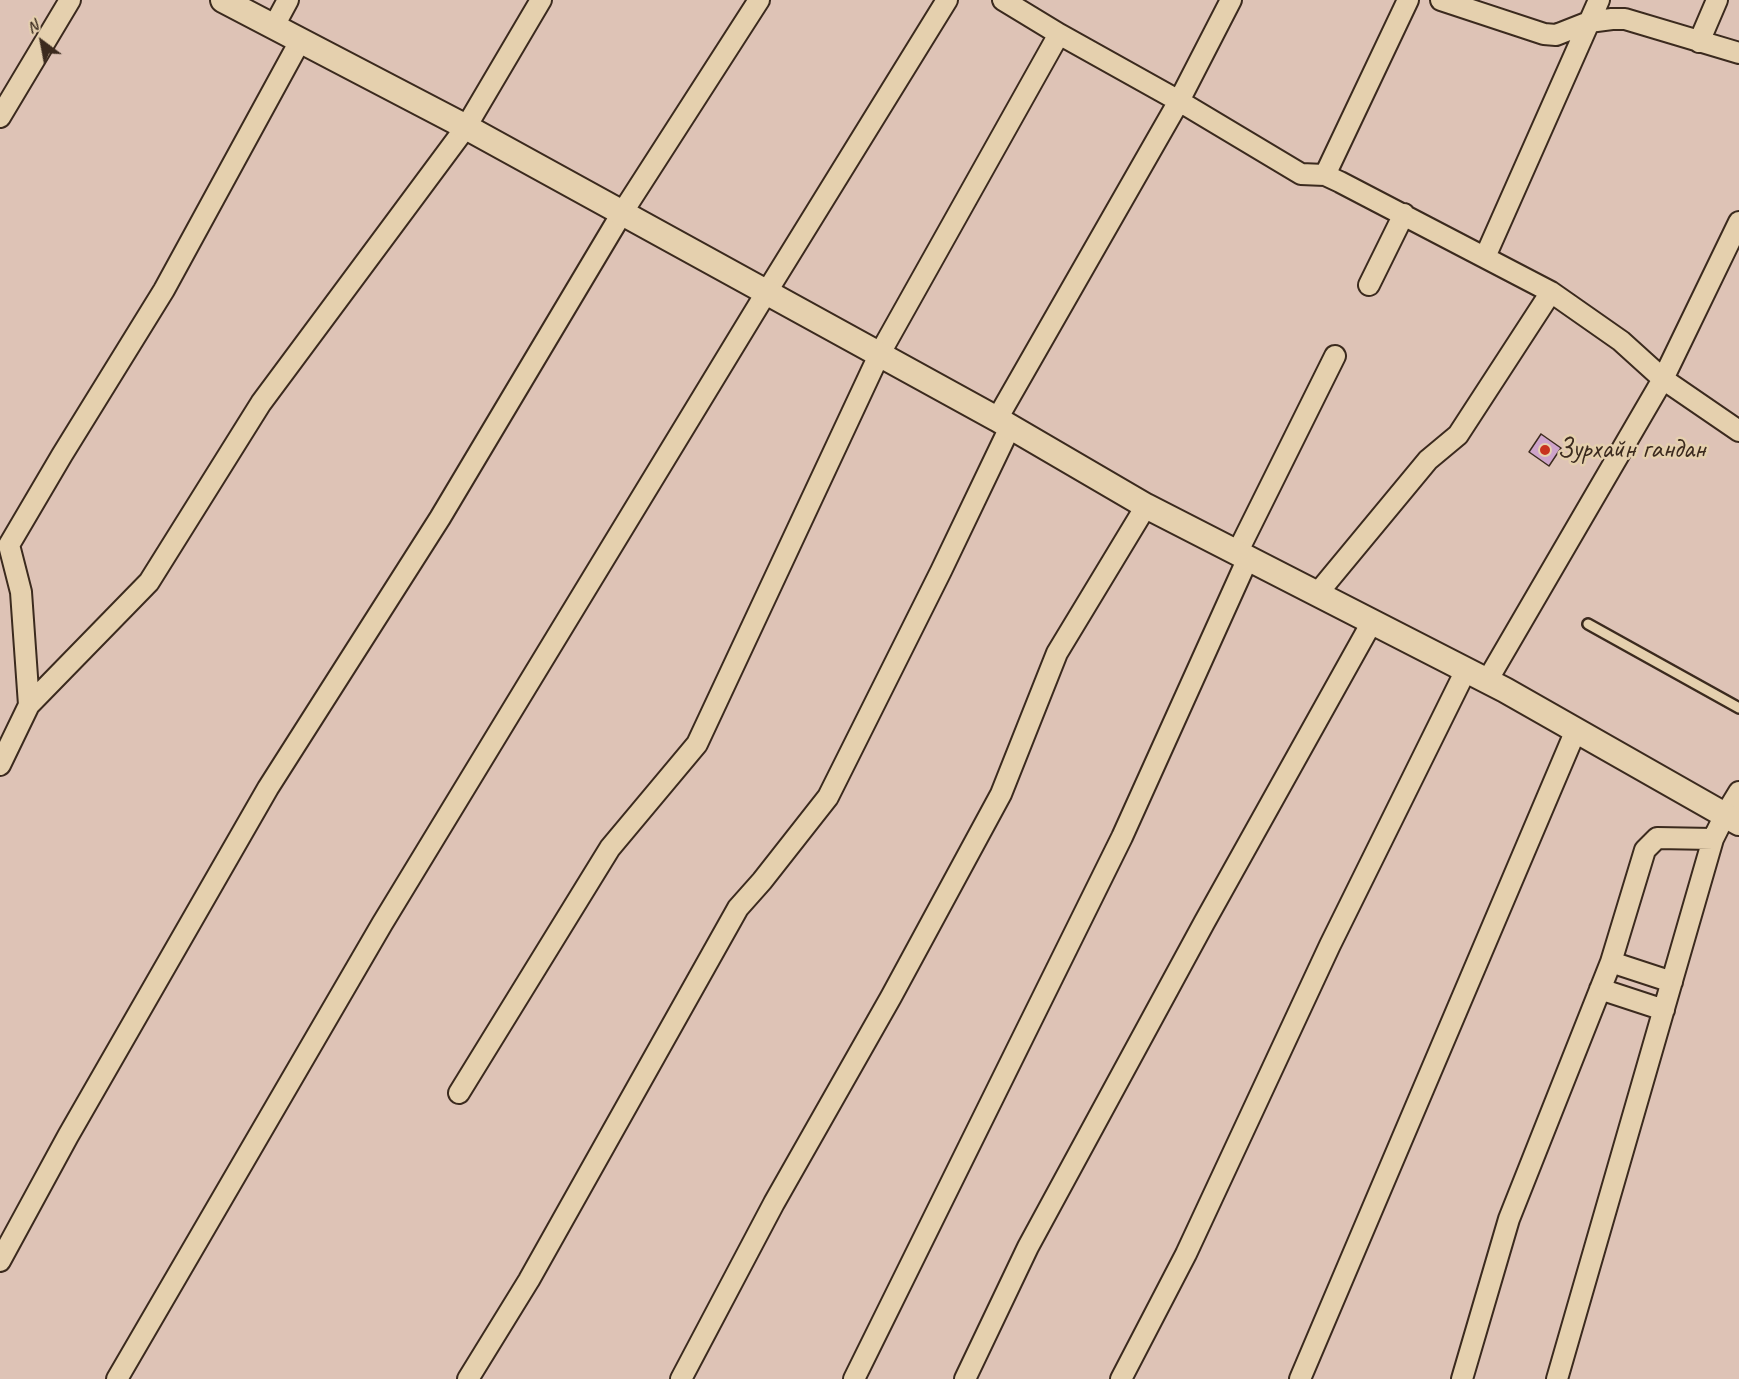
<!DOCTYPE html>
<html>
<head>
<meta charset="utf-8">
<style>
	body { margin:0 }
	#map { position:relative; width:1739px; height:1379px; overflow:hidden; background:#dec3b6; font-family:Caveat,sans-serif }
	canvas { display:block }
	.north { position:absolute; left:12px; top:12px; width:60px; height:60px; -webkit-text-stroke:4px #e5d0ae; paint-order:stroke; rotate:328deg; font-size:16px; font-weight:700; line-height:24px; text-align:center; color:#3b2a1e }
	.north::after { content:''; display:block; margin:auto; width:21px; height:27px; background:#3b2a1e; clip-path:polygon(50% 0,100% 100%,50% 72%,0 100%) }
</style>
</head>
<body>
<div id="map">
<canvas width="1739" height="1379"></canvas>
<div class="north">N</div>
</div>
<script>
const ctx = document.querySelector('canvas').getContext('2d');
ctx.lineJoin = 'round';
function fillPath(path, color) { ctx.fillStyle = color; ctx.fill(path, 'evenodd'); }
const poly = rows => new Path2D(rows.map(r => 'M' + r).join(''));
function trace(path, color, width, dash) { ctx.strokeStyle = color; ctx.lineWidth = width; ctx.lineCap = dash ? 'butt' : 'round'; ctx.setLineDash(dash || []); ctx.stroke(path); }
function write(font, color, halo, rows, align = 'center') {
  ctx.font = font + ' Caveat,sans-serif'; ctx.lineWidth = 5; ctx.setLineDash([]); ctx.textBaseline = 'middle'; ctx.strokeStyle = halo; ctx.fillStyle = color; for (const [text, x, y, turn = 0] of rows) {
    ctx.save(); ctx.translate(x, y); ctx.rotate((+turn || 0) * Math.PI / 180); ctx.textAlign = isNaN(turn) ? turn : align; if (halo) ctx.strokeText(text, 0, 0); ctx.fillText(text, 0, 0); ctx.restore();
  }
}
const building = poly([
	[1541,434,1561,448,1549,466,1529,452,1541,434]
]);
const service = poly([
	[1588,624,1739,708]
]);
const minor = poly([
	[1003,0,1059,34,1179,101,1301,174,1325,175,1340,182,1551,292,1621,341,1663,379,1739,431],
	[1441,0,1544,34,1556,35,1589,22,1612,19,1625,19,1739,53],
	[274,26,288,0],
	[1699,42,1717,0],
	[0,117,70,0],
	[1325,175,1408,0],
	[1485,257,1599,0],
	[1369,285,1404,214],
	[997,419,1179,101,1231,0],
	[1237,553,1335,356],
	[1317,594,1428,460,1458,435,1551,292],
	[1487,681,1663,379,1739,222],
	[29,705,21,592,9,545,62,455,164,290,300,41],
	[0,765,29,705,149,582,261,403,466,127,541,0],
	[1611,962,1672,982],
	[1600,989,1664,1010],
	[459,1093,610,848,697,744,879,355,1059,34],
	[0,1261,68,1136,268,788,440,518,622,213,759,0],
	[117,1379,382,924,766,293,947,0],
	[468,1379,529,1280,738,908,762,881,828,797,941,571,1010,427],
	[681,1379,774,1203,891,997,1001,794,1057,653,1146,506],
	[854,1379,1122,837,1248,558],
	[965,1379,1028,1247,1204,923,1372,622],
	[1121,1379,1186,1254,1330,945,1466,670],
	[1300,1379,1576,730],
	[1462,1379,1509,1219,1611,962,1645,850,1657,838,1713,839,1725,815,1739,792],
	[1557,1379,1713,839]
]);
const tertiary = poly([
	[223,0,466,127,997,419,1146,506,1505,690,1739,823]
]);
const markers = [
	[1545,450,6,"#c8321e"]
];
const poiNames = [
	["Зурхайн гандан",1557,450]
];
fillPath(building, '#cea4ca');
trace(building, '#3b2a1e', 1.5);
trace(service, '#3b2a1e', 14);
trace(minor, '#3b2a1e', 24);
trace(tertiary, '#3b2a1e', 28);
trace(service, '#e5d0ae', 9);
trace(minor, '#e5d0ae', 20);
trace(tertiary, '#e5d0ae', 24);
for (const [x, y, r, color] of markers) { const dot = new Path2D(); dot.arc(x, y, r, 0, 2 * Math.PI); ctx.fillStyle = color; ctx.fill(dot); trace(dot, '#e5d0ae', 2); }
write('28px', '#3b2a1e', '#e5d0ae', poiNames, 'left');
</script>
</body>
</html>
